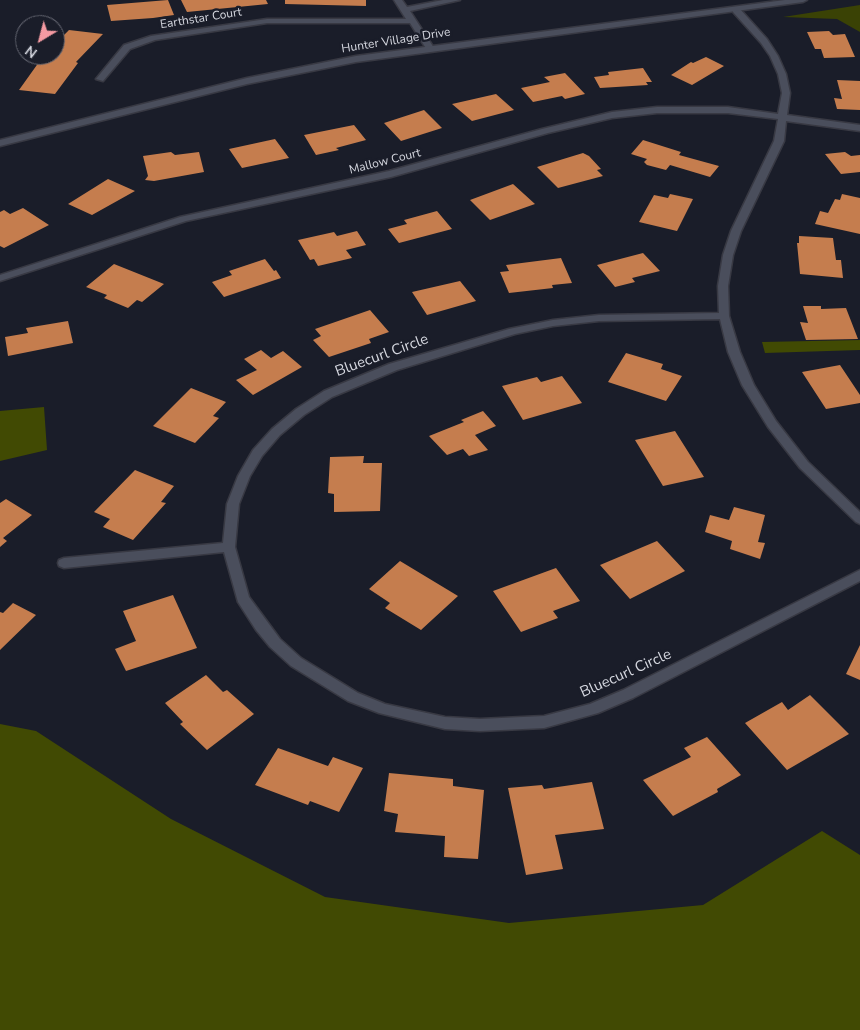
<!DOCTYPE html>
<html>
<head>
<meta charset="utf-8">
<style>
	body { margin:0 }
	#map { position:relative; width:860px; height:1030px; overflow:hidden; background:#1a1d29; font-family:"Nunito Sans",sans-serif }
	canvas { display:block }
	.north { position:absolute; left:15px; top:15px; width:50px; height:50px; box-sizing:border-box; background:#1a1d29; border:1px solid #656772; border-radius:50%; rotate:217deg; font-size:14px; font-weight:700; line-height:20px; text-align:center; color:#d5d7df }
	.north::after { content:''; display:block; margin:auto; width:18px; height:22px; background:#f49aa2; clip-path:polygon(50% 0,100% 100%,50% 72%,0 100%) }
</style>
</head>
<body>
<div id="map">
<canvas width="860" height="1030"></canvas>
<div class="north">N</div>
</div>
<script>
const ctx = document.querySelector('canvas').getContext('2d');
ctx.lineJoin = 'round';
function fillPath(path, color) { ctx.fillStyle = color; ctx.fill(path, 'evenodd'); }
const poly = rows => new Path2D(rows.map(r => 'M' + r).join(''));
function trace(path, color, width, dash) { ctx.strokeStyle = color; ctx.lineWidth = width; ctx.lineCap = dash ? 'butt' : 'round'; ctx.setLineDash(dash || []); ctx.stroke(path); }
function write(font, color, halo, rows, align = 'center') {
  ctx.font = font + ' "Nunito Sans",sans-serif'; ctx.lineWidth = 5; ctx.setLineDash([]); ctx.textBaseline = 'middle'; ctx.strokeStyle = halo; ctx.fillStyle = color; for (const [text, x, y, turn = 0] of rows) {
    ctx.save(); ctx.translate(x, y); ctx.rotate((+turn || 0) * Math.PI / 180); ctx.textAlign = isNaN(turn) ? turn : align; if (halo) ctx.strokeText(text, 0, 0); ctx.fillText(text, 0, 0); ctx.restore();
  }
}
const green = poly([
	[860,5,860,32,837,19,783,17]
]);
const forest = poly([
	[860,340,860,350,765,353,762,342],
	[44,407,47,450,0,461,0,411],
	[0,724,36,731,171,819,325,897,509,923,703,905,822,831,860,855,860,1030,0,1030]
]);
const building = poly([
	[168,0,174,15,153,18,111,21,107,5],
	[181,0,266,0,268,4,187,12],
	[285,0,366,0,366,6,285,4],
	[69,30,103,34,76,62,78,63,55,94,19,90,44,55,55,55,55,44],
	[829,31,833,35,845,34,855,57,824,58,821,49,815,49,807,32],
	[706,57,724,66,692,85,671,75,691,62,693,63],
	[643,68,652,82,646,82,648,85,600,88,594,77,609,75,608,72],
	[565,73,585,94,565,99,562,96,533,102,521,88,550,82,544,77],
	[837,80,860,81,860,110,837,109,834,98,842,99],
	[496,94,514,110,472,121,452,104],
	[424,110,442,128,401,141,384,123],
	[354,125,366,140,336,148,339,150,316,155,304,135],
	[275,139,289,158,242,168,229,149],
	[643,140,681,152,679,155,719,166,710,177,670,165,666,170,647,165,644,162,647,159,631,154],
	[171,152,175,155,199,152,204,172,154,181,145,180,148,176,143,156],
	[845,152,851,156,860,155,860,172,841,174,825,154],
	[583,153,589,156,601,169,597,170,603,176,558,188,537,167],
	[108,179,135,191,92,215,68,204],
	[513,184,535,204,490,220,470,200],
	[670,194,693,199,677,231,639,222,654,195,668,198],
	[842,194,860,198,860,234,815,224,820,211,828,213,835,199,840,200],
	[23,208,49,225,4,248,0,246,0,212,4,210,10,214],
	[437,211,452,229,399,243,388,229,407,224,404,220],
	[357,231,366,245,346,250,352,258,318,266,314,259,310,260,298,240,334,232,337,236],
	[799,236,833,238,836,260,841,260,843,278,800,274,797,243,799,243],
	[643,253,660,271,632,278,635,282,615,287,597,265],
	[561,258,572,283,552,285,553,288,509,293,500,272,509,271,506,265],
	[265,259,274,271,276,270,281,278,224,297,212,282,232,275,229,271],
	[114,264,164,284,142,302,137,300,128,308,104,298,107,295,86,287],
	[460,281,476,301,427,315,412,292],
	[803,306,821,306,821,309,846,308,858,339,806,340,800,322,808,323],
	[370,310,389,332,369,339,371,343,329,357,313,340,321,336,315,329],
	[68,321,73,343,8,356,5,337,28,333,26,328],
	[261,350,271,358,283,351,302,367,253,395,236,380,257,370,244,359],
	[626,353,663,364,661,369,682,376,666,401,608,382],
	[840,365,860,395,860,403,826,409,802,372],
	[562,376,582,403,523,420,502,386,537,377,541,382],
	[191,388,226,402,213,416,219,418,195,443,153,426],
	[483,411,496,426,475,435,488,450,469,456,463,449,447,455,429,436,464,422,461,420],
	[675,431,704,477,663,486,635,440],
	[364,456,363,463,382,463,380,511,334,512,334,494,328,493,330,457],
	[135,470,174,486,161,502,166,503,133,540,103,527,110,519,94,512],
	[6,499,32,515,3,538,7,541,0,547,0,503],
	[734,507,765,515,758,542,765,543,760,559,730,549,732,541,705,532,710,515,729,520],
	[657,541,685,571,630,599,600,565],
	[400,561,458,596,421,630,385,608,390,603,369,589],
	[556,568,580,601,553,611,558,618,521,632,493,591],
	[173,595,197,648,126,671,115,649,136,641,123,611],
	[13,603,36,615,0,650,0,612,3,613],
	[860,645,860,680,846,674],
	[206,675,223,692,227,690,254,714,207,750,180,724,183,722,165,703],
	[810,695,849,734,787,770,745,723,782,702,788,710],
	[707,737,741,775,717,789,718,792,673,816,643,780,691,757,684,748],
	[278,748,328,766,333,757,363,768,339,812,310,801,308,805,255,785],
	[389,773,453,779,453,786,484,790,478,859,444,857,445,836,395,832,398,814,384,811],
	[592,782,604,829,555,835,563,869,526,875,508,788,542,785,544,789]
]);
const minor = poly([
	[394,0,402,0,407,7,443,0,460,0,410,11,434,48,430,51,427,50,410,23,267,23,155,40,130,49,103,81,96,79,124,45,151,36,267,19,406,19,394,0],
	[733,8,739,8,767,39,778,56,786,74,790,93,787,115,860,125,860,131,786,121,784,141,741,231,733,255,728,286,729,316,740,352,754,385,776,421,808,462,860,512,860,524,856,522,800,468,768,427,742,385,728,352,720,319,599,321,553,326,515,334,397,370,332,397,304,415,280,435,262,456,250,476,239,504,235,547,249,597,280,639,301,658,358,693,385,704,445,717,480,719,544,716,590,704,623,690,860,570,860,581,633,698,598,713,544,728,480,731,445,729,379,713,348,701,291,666,270,647,256,630,238,602,224,552,64,568,59,566,58,563,59,560,64,558,223,543,227,504,238,476,253,450,272,429,296,409,324,391,389,364,509,329,553,320,599,315,719,313,718,286,723,255,731,231,774,141,778,119,728,113,657,113,612,118,548,133,391,177,186,221,0,281,0,275,180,217,389,171,542,129,612,112,657,107,728,107,778,114,782,93,778,74,770,56,761,43,733,12,733,8]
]);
const tertiary = poly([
	[785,0,807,0,803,2,356,62,247,84,0,146,0,140,247,78,356,56,785,0]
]);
const farStreetnames = [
	["Earthstar Court",201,19,-9],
	["Hunter Village Drive",396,41,-9],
	["Mallow Court",385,162,-14]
];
const streetNames = [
	["Bluecurl Circle",382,356,-20],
	["Bluecurl Circle",626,674,-24]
];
fillPath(green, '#3a4205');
fillPath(forest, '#414a03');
fillPath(building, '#c57d4e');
trace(minor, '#383943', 3);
trace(tertiary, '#383943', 3);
fillPath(minor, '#4a4e5c');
fillPath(tertiary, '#4a4e5c');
write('12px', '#d5d7df', '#1a1d29', farStreetnames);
write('15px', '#d5d7df', '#1a1d29', streetNames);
</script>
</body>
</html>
